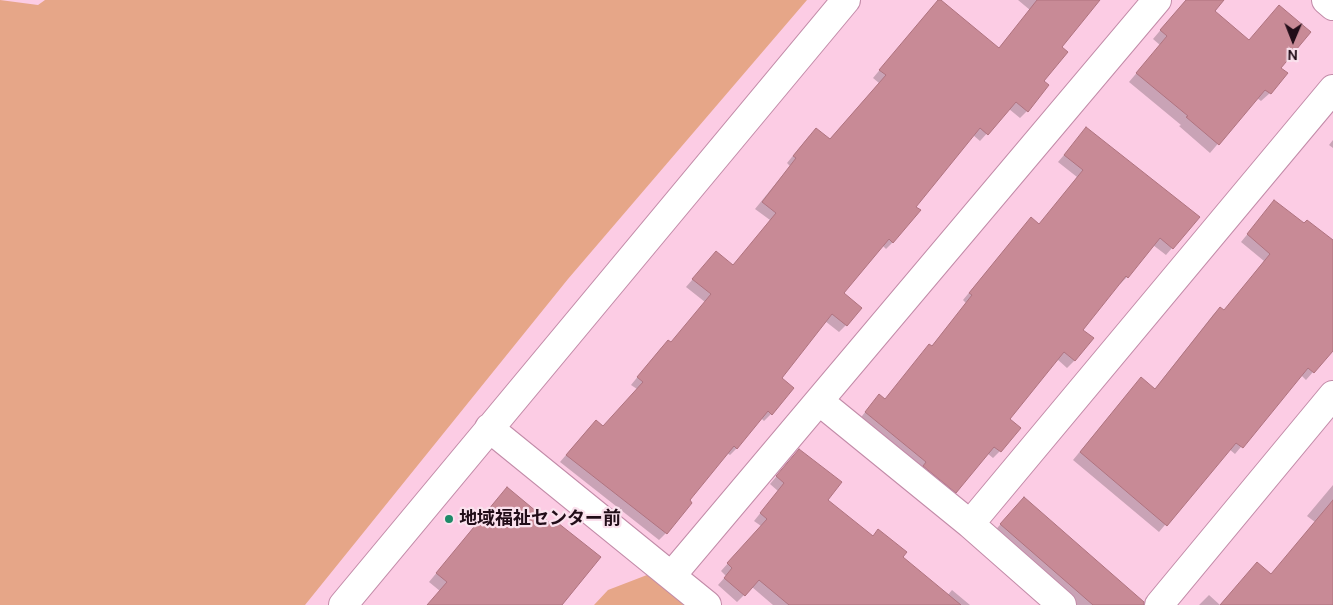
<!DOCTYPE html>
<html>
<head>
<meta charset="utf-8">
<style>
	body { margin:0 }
	#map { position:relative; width:1333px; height:605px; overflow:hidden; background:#fccce4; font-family:"DM Sans",sans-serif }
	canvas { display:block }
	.north { position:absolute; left:1268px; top:15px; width:50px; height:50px; -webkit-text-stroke:4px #fae1ed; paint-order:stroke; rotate:181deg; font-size:14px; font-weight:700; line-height:20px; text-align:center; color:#210d18 }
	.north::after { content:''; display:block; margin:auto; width:18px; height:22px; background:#210d18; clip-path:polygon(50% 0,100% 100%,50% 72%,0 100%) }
</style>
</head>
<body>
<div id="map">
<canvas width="1333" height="605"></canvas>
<div class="north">N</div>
</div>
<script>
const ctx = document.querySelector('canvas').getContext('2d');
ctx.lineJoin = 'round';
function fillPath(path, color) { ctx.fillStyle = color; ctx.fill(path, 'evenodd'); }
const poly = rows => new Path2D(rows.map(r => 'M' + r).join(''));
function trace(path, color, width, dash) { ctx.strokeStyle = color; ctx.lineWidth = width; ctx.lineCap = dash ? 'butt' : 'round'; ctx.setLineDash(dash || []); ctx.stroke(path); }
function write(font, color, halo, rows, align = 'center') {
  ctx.font = font + ' "DM Sans","Noto Sans JP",sans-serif'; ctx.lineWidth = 4.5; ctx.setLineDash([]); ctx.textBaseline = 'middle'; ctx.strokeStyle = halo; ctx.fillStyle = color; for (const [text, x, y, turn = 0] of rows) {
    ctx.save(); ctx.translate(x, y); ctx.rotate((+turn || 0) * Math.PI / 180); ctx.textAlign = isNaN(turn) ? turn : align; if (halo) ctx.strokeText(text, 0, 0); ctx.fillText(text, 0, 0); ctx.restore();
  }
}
const green = poly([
	[0,0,38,5,45,0,807,0,568,279,305,605,0,605],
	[647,575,686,605,594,605,608,590]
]);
const shadow = poly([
	[1018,0,1099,0,1060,47,1027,111,1020,118,1009,109,980,141,973,135,915,207,893,242,886,249,882,245,842,294,846,325,839,332,825,321,780,378,771,414,764,421,761,418,737,448,730,455,727,453,688,501,690,503,666,533,659,540,560,462,589,428,603,427,637,389,631,385,661,348,671,343,705,302,686,287,716,252,733,266,770,220,755,209,790,166,787,163,809,136,829,140,879,83,873,78,932,7,998,49,1030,10],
	[1186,0,1222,0,1213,11,1249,41,1279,7,1279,68,1270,93,1261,101,1257,98,1210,153,1179,126,1181,125,1129,82,1160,45,1153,39],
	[1080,136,1172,248,1166,255,1153,245,1127,277,1120,284,1119,283,1081,330,1074,361,1067,368,1057,359,1008,420,1000,451,993,458,987,453,948,499,859,420,872,403,885,400,931,347,966,303,963,300,1024,226,1039,225,1077,177,1058,162],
	[1333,140,1333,148,1329,145],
	[1268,209,1303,225,1333,242,1333,349,1306,380,1301,375,1235,454,1229,449,1159,532,1073,460,1134,386,1154,390,1213,315,1220,308,1224,311,1264,261,1241,242],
	[792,458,826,500,947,596,952,590,970,605,773,605,752,587,737,602,718,585,726,576,721,571,761,526,754,521,778,491,770,484],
	[1333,485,1333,605,1199,605,1209,595,1220,605,1257,563,1271,575,1315,522,1307,516],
	[499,497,562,605,428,605,440,591,429,582],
	[1014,509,1137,605,1071,605,991,535]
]);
const building = poly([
	[938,0,941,0,999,48,1037,0,1100,0,1062,47,1068,52,1044,81,1049,85,1028,112,1016,102,988,135,980,128,916,207,921,210,893,243,889,239,844,293,862,308,847,326,832,314,782,378,794,388,772,415,768,411,737,449,734,446,690,500,692,503,667,534,566,455,596,420,603,426,643,382,637,377,668,340,671,342,711,294,692,279,716,251,733,265,776,213,762,202,796,158,793,156,816,128,830,139,886,75,879,70,938,0],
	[1186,0,1224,0,1215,11,1249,40,1279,5,1311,32,1281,68,1288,73,1271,94,1265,90,1219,145,1186,117,1188,116,1136,73,1167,36,1160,30,1186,0],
	[1086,127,1200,217,1173,249,1160,238,1128,278,1126,276,1083,330,1094,338,1075,361,1064,352,1010,419,1021,428,1001,452,994,447,956,493,923,466,926,462,865,412,879,394,885,399,929,344,932,346,972,295,969,293,1031,217,1039,224,1083,170,1064,155,1086,127],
	[1274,200,1304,223,1307,220,1333,240,1333,351,1314,373,1308,368,1243,448,1236,443,1167,526,1080,452,1141,377,1155,389,1220,307,1224,310,1270,254,1247,234,1274,200],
	[799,449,842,482,828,500,873,536,878,529,907,552,903,557,961,605,789,605,759,580,745,596,724,578,732,568,727,563,767,519,760,513,784,483,776,476,799,449],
	[507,487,555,527,558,523,601,557,562,605,427,605,447,582,436,573,507,487],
	[1024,497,1144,602,1144,605,1093,605,1000,524,1024,497],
	[1333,500,1333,605,1220,605,1257,562,1271,574,1333,500]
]);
const minor = poly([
	[1326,0,1333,6],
	[819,401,970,524,1062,605],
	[489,428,707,605],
	[970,524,1333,89],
	[672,575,1157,0],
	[343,605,846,0],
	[1159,605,1333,395]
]);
const markers = [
	[449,519,5,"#1e8a68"]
];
const poiNames = [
	["地域福祉センター前",459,519]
];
fillPath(green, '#e6a688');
fillPath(shadow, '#0003');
fillPath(building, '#c88a96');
trace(building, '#af737f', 1);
trace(minor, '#c28ba8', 30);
trace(minor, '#fff', 28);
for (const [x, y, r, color] of markers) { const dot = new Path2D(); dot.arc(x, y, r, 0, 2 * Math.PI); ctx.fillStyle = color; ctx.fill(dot); trace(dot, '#fae1ed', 2); }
write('bold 18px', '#210d18', '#fae1ed', poiNames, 'left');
</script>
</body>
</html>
